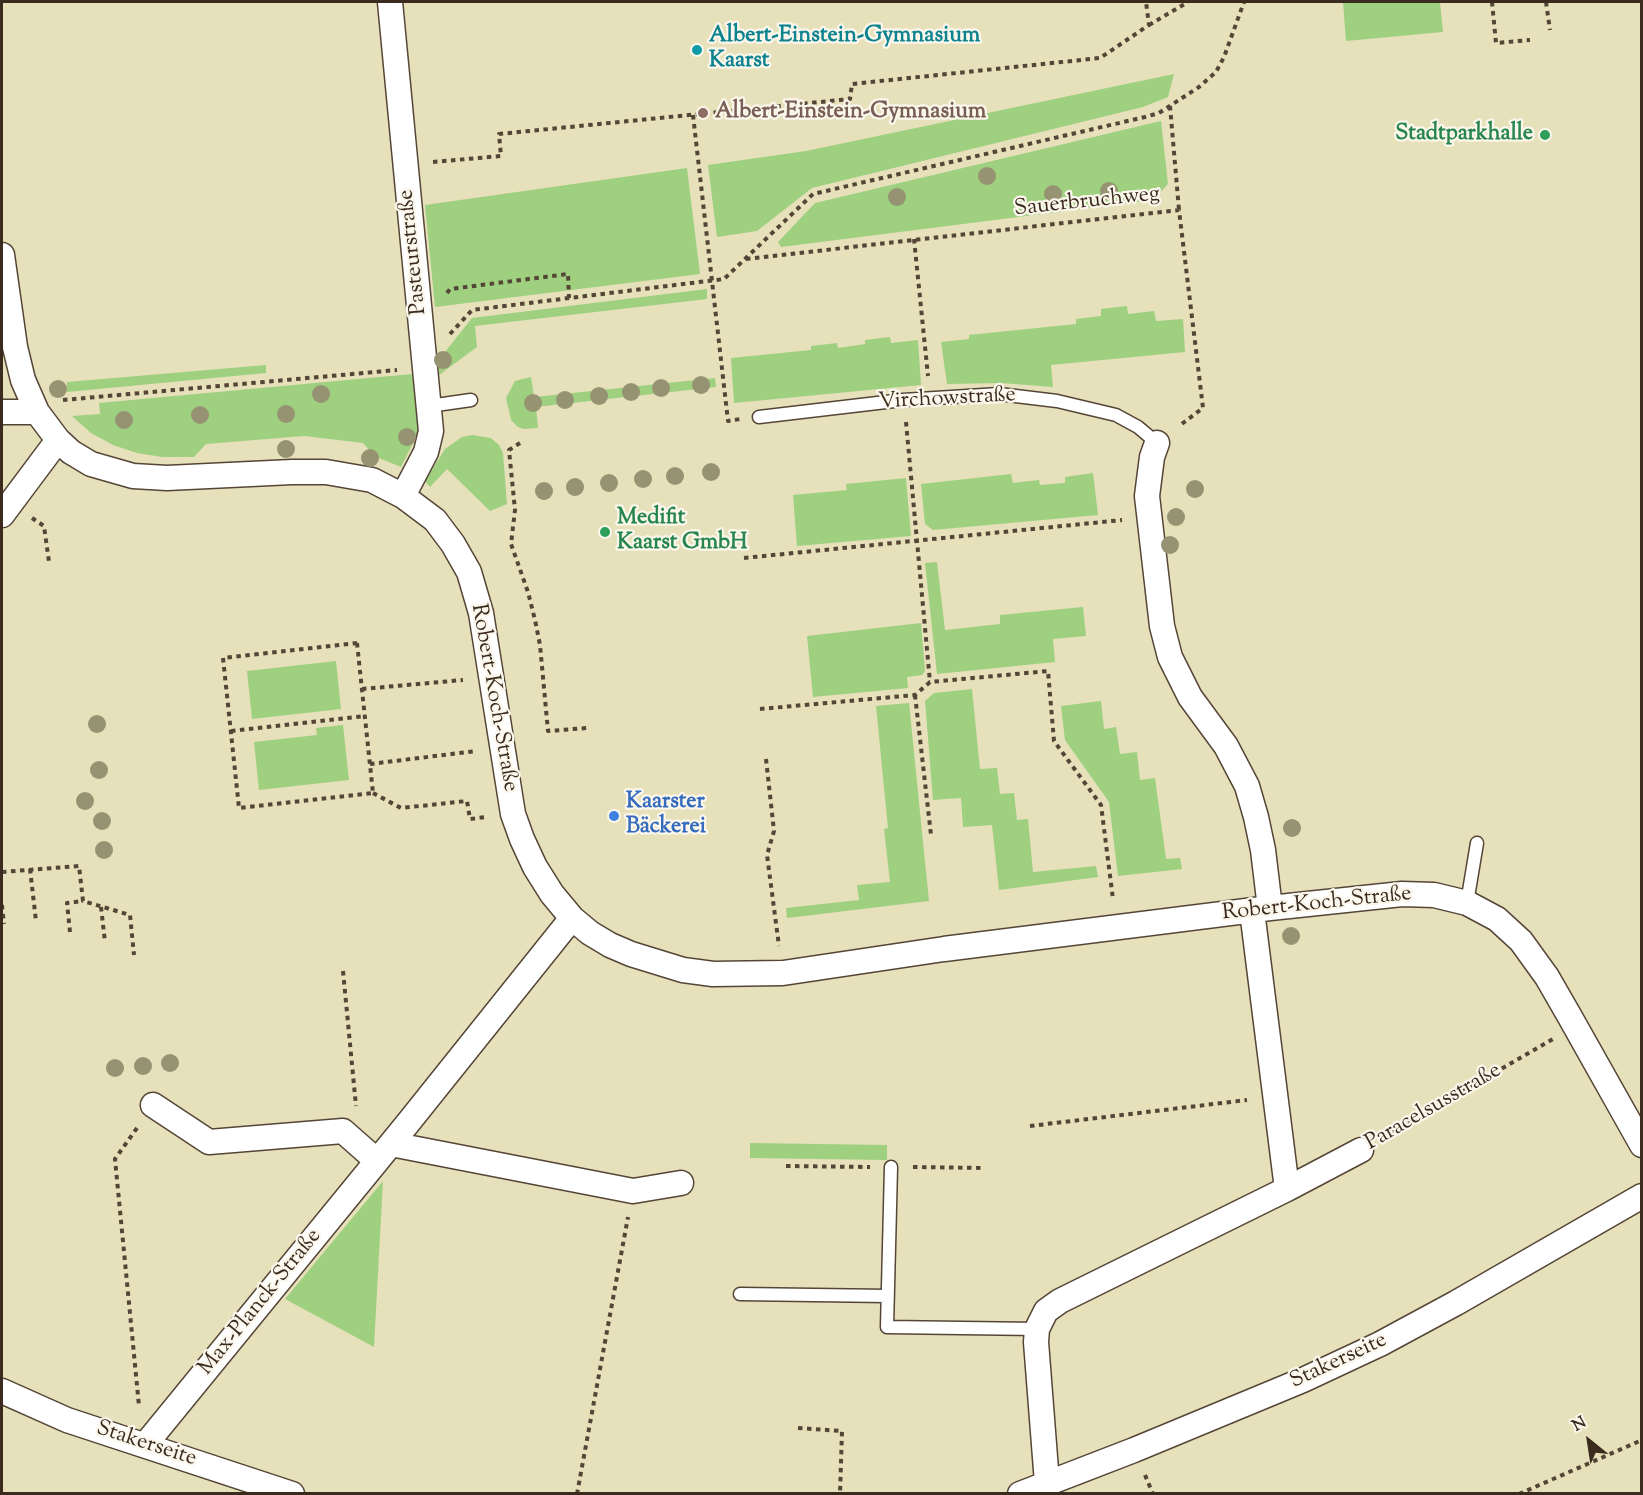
<!DOCTYPE html>
<html>
<head>
<meta charset="utf-8">
<style>
	body { margin:0 }
	#map { position:relative; width:1643px; height:1495px; overflow:hidden; background:#e6e0bb; font-family:"Sorts Mill Goudy",serif }
	canvas { display:block }
	.frame { position:absolute; inset:0; border:3px solid #3b2a1e; pointer-events:none }
	.north { position:absolute; left:1559px; top:1411px; width:60px; height:60px; -webkit-text-stroke:4px #fbf7ec; paint-order:stroke; rotate:330deg; font-size:16px; font-weight:700; line-height:24px; text-align:center; color:#3b2a1e }
	.north::after { content:''; display:block; margin:auto; width:21px; height:27px; background:#3b2a1e; clip-path:polygon(50% 0,100% 100%,50% 72%,0 100%) }
</style>
</head>
<body>
<div id="map">
<canvas width="1643" height="1495"></canvas>
<div class="frame"></div>
<div class="north">N</div>
</div>
<script>
const ctx = document.querySelector('canvas').getContext('2d');
ctx.lineJoin = 'round';
function fillPath(path, color) { ctx.fillStyle = color; ctx.fill(path, 'evenodd'); }
const poly = rows => new Path2D(rows.map(r => 'M' + r).join(''));
function trace(path, color, width, dash) { ctx.strokeStyle = color; ctx.lineWidth = width; ctx.lineCap = dash ? 'butt' : 'round'; ctx.setLineDash(dash || []); ctx.stroke(path); }
function write(font, color, halo, rows, align = 'center') {
  ctx.font = font + ' "Sorts Mill Goudy",serif'; ctx.lineWidth = 4.5; ctx.setLineDash([]); ctx.textBaseline = 'middle'; ctx.strokeStyle = halo; ctx.fillStyle = color; for (const [text, x, y, turn = 0] of rows) {
    ctx.save(); ctx.translate(x, y); ctx.rotate((+turn || 0) * Math.PI / 180); ctx.textAlign = isNaN(turn) ? turn : align; if (halo) ctx.strokeText(text, 0, 0); ctx.fillText(text, 0, 0); ctx.restore();
  }
}
const green = poly([
	[1343,2,1440,2,1443,32,1346,41],
	[1174,74,1168,97,1143,107,812,188,757,231,717,237,708,165,806,151],
	[1161,121,1168,184,1153,200,781,247,778,242,815,203],
	[687,168,700,274,435,307,425,205],
	[707,289,707,299,475,326,477,347,439,375,437,362,472,318],
	[1127,306,1128,314,1154,311,1156,321,1183,319,1185,352,1051,365,1053,387,1001,383,947,384,941,342,969,339,969,335,1076,324,1076,319,1101,316,1101,309],
	[890,337,891,343,918,340,921,385,734,403,731,358,811,350,811,346,837,343,838,348,865,344,865,340],
	[266,365,266,373,67,392,67,382],
	[412,374,419,431,401,467,374,456,363,443,304,436,206,444,194,457,162,457,137,453,113,445,91,433,72,416,100,414,99,403],
	[531,377,534,397,715,378,716,387,536,407,538,428,524,429,518,427,511,420,506,398,515,381],
	[472,435,491,438,499,445,503,453,507,504,490,511,447,469,430,487,425,481,445,449,462,437],
	[1093,473,1098,515,933,530,925,524,921,484,1011,474,1013,483,1039,480,1040,485,1065,483,1065,477],
	[906,478,911,536,797,546,793,495,847,490,846,484],
	[937,562,945,630,1000,624,1000,615,1083,607,1086,636,1053,639,1055,662,937,674,925,563],
	[921,623,925,671,922,675,907,677,908,688,813,697,807,636],
	[336,661,341,709,252,719,247,671],
	[972,689,980,769,997,768,1000,794,1014,793,1017,820,1028,819,1033,872,1096,866,1098,877,999,890,992,825,963,827,961,798,933,800,925,701,934,693],
	[1101,701,1104,729,1116,727,1120,754,1137,752,1140,780,1155,778,1166,859,1180,858,1182,869,1118,876,1109,802,1065,740,1061,706],
	[909,703,929,901,787,918,786,908,859,900,857,885,890,882,884,829,888,828,876,706],
	[343,725,349,780,259,790,254,742,317,735,316,728],
	[750,1143,887,1145,887,1160,750,1158],
	[383,1181,374,1347,285,1299]
]);
const path = poly([
	[1492,2,1496,43,1530,40],
	[1546,2,1550,30],
	[1149,25,1188,2],
	[1170,106,1179,210],
	[693,115,728,421,740,419],
	[433,162,501,156,499,134,850,99,852,84,1100,58,1149,25,1146,2],
	[914,239,928,376],
	[746,259,1179,210,1203,408,1179,426],
	[447,293,450,289,568,274,569,298],
	[450,334,472,310,724,279,813,194,1145,117,1159,113,1199,87,1216,72,1224,57,1244,2],
	[63,400,397,370],
	[906,422,930,682],
	[520,443,509,450,515,510,511,544,528,592,535,620,540,645,548,731,587,728],
	[32,518,44,526,49,562],
	[744,558,1122,520],
	[357,643,373,793,239,808,223,658,357,643],
	[362,689,463,680],
	[915,695,931,835],
	[760,709,915,695,930,682,1048,671,1054,741,1101,805,1113,899],
	[231,731,365,716],
	[766,759,774,831,767,855,779,946],
	[370,764,476,751],
	[373,793,401,808,467,801,470,819,486,817],
	[30,869,36,921],
	[2,872,79,866,83,901,130,915,134,955],
	[2,905,4,924],
	[101,907,105,942],
	[70,932,67,903,83,901],
	[343,971,356,1106],
	[1030,1126,1247,1100],
	[137,1128,115,1159,139,1406],
	[1385,1136,1553,1039],
	[786,1166,870,1167],
	[913,1167,985,1168],
	[798,1428,842,1431,840,1494],
	[1145,1475,1153,1494],
	[577,1494,628,1217],
	[1519,1494,1642,1440]
]);
const service = poly([
	[429,406,471,400],
	[759,417,903,400,999,394,1057,401,1116,415,1138,427,1157,443],
	[1467,903,1477,843],
	[891,1167,887,1327,1037,1329],
	[740,1294,888,1296]
]);
const minor = poly([
	[390,2,431,431,426,452,403,496],
	[2,255,15,347,23,380,37,412,58,440,71,452,91,464,133,476,167,478,292,472,326,472,372,480,403,496,435,520,453,544,469,572,481,613,513,814,522,839,535,867,552,894,572,918,590,933,610,945,631,954,683,970,713,974,783,973,944,949,1270,908,1402,894,1434,895,1467,903,1497,919,1521,941,1547,977,1570,1017,1642,1145],
	[2,412,37,412],
	[1157,443,1152,457,1147,496,1162,626,1170,657,1190,697,1226,746,1247,786,1256,817,1263,850,1270,908],
	[2,515,58,440],
	[153,1105,209,1142,343,1131,377,1161],
	[391,1144,633,1191,681,1183],
	[1287,1189,1361,1150],
	[2,1391,67,1420,292,1494],
	[145,1445,408,1123,572,918],
	[1047,1483,1036,1342,1037,1329,1046,1311,1060,1301,1287,1189,1252,911],
	[1020,1494,1134,1450,1303,1380,1380,1344,1456,1303,1642,1196]
]);
const trees = [
	[987,176],
	[1109,191],
	[1053,194],
	[897,197],
	[443,360],
	[701,385],
	[661,388],
	[58,389],
	[631,392],
	[321,394],
	[599,396],
	[565,400],
	[533,403],
	[286,414],
	[200,415],
	[124,420],
	[407,437],
	[286,449],
	[370,458],
	[711,472],
	[675,476],
	[643,479],
	[609,483],
	[575,487],
	[1195,489],
	[544,491],
	[1176,517],
	[1170,545],
	[97,724],
	[99,770],
	[85,801],
	[102,821],
	[1292,828],
	[104,850],
	[1291,936],
	[170,1063],
	[143,1066],
	[115,1068]
];
const markers = [
	[697,50,6,"#0f9aa8"],
	[703,113,6,"#8d6e63"],
	[1545,135,6,"#2e9e5b"],
	[605,532,6,"#2e9e5b"],
	[614,816,6,"#3f7fe0"]
];
const cultureNames = [
	["Albert-Einstein-Gymnasium",709,37],
	["Kaarst",709,62]
];
const educationNames = [
	["Albert-Einstein-Gymnasium",715,113]
];
const leisureNames = [
	["Stadtparkhalle",1533,135],
	["Medifit",617,519,"left"],
	["Kaarst GmbH",617,544,"left"]
];
const streetNames = [
	["Sauerbruchweg",1087,203,-6],
	["Pasteurstraße",414,252,-96],
	["Virchowstraße",947,400,-3],
	["Robert-Koch-Straße",493,698,80],
	["Robert-Koch-Straße",1317,905,-6],
	["Paracelsusstraße",1434,1108,-30],
	["Max-Planck-Straße",261,1303,-51],
	["Stakerseite",1339,1362,-25],
	["Stakerseite",146,1445,18]
];
const shopNames = [
	["Kaarster",626,803],
	["Bäckerei",626,828]
];
fillPath(green, '#9ed080');
trace(service, '#554536', 15);
trace(minor, '#554536', 27);
trace(path, '#554536', 4, [4.5, 4.5]);
trace(service, '#fff', 12);
trace(minor, '#fff', 24);
ctx.fillStyle = '#969372';
for (const [x, y] of trees) { ctx.beginPath(); ctx.arc(x, y, 9, 0, 2 * Math.PI); ctx.fill(); }
for (const [x, y, r, color] of markers) { const dot = new Path2D(); dot.arc(x, y, r, 0, 2 * Math.PI); ctx.fillStyle = color; ctx.fill(dot); trace(dot, '#fbf7ec', 2); }
write('bold 22px', '#0d838f', '#fbf7ec', cultureNames, 'left');
write('bold 22px', '#785e54', '#fbf7ec', educationNames, 'left');
write('bold 22px', '#27864d', '#fbf7ec', leisureNames, 'right');
write('22px', '#3b2a1e', '#fbf7ec', streetNames);
write('bold 22px', '#366cbe', '#fbf7ec', shopNames, 'left');
</script>
</body>
</html>
